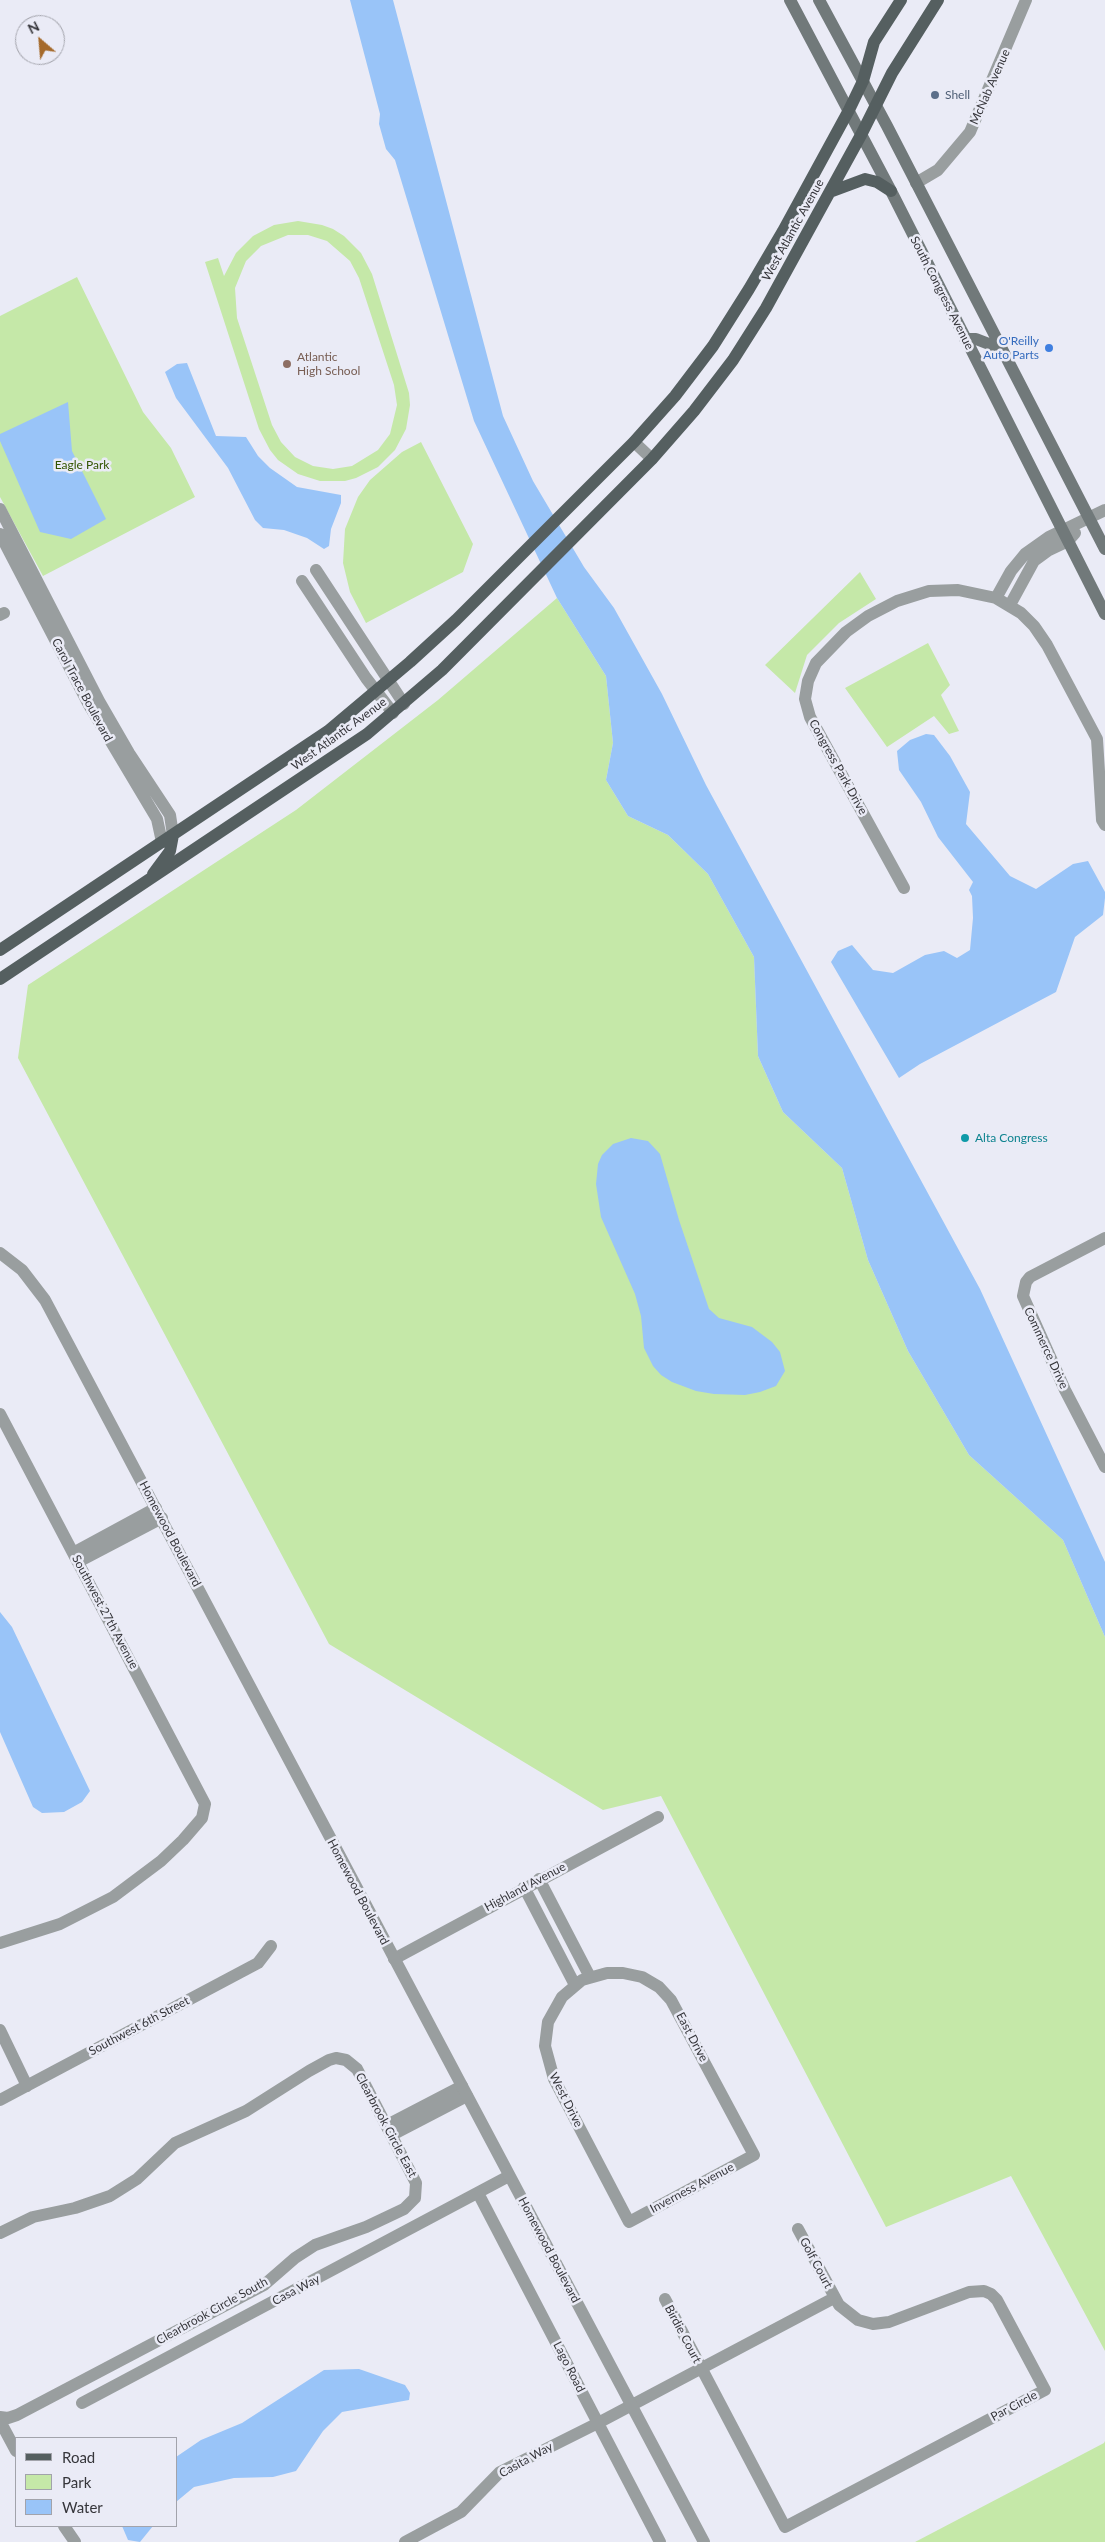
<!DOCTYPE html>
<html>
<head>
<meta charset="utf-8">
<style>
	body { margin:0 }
	#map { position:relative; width:1105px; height:2542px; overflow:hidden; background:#eaebf6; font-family:Lato,sans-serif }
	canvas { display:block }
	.legend { position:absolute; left:15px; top:2437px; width:162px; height:90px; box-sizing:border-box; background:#eaebf6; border:1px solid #a2a3ab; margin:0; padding:6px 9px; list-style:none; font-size:15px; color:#36363b }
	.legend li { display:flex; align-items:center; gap:10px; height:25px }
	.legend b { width:25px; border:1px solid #a2a3ab }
	.north { position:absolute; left:15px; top:15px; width:50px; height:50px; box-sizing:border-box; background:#eaebf6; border:1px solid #a2a3ab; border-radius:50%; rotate:333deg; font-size:14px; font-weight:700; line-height:20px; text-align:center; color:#36363b }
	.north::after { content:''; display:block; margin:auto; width:18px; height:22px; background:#a56a2b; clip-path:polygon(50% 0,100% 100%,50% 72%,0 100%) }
</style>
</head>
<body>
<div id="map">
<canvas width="1105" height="2542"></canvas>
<ul class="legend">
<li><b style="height:6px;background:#555f60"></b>Road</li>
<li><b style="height:14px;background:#c5e8a8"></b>Park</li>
<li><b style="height:14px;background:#99c4f8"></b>Water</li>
</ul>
<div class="north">N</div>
</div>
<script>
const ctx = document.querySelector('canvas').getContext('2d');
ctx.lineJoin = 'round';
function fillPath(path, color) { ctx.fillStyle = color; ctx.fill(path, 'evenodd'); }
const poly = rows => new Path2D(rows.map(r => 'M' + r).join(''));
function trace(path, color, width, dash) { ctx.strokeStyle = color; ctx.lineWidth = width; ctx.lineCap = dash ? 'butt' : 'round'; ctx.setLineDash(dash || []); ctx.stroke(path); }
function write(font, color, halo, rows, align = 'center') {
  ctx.font = font + ' Lato,sans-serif'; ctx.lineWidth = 5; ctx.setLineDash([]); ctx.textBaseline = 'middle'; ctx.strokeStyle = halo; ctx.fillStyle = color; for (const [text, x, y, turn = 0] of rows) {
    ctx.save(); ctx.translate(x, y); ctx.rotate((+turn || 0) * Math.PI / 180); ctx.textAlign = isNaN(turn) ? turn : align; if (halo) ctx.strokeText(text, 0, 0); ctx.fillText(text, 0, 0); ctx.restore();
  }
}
const green = poly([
	[298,221,322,225,333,229,344,236,361,253,372,274,409,393,410,405,406,429,395,450,378,467,356,478,345,481,320,481,298,474,278,460,270,450,259,429,205,262,218,258,224,276,236,253,253,236,274,225],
	[288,235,308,235,327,241,350,261,359,278,394,385,397,405,390,434,378,450,352,466,333,469,313,466,295,457,281,442,272,425,237,318,235,288,246,261,261,246],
	[77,277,143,412,171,448,195,497,43,576,0,497,0,316],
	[421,442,473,544,463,572,366,623,350,592,343,563,345,529,358,497,370,480,402,452],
	[860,572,876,599,839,623,807,655,795,693,765,665],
	[557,598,606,676,613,743,606,780,628,816,668,835,708,874,754,957,758,1056,783,1112,842,1168,868,1260,908,1351,969,1455,1063,1540,1105,1637,1105,2351,1011,2176,886,2227,661,1796,603,1810,329,1644,18,1058,28,985,296,810,438,700],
	[928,643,950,685,941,695,959,731,949,734,934,716,887,747,845,688],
	[1105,2441,1105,2542,915,2542,1104,2443]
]);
const water = poly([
	[350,0,393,0,503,416,533,481,584,567,614,608,662,694,706,785,980,1289,1105,1562,1105,1637,1063,1540,969,1455,908,1351,868,1260,842,1168,783,1112,758,1056,754,957,708,874,668,835,628,816,606,780,613,743,606,676,557,598,474,421,395,160,386,149,379,124,380,114],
	[187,363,216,436,246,437,258,456,270,468,297,487,341,495,341,503,331,529,329,546,324,549,307,538,284,530,263,528,255,520,228,468,176,398,165,372,177,364],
	[68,402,72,451,106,519,71,539,40,532,0,441,0,434],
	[926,734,934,735,950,756,970,792,966,824,1010,876,1036,889,1073,864,1088,861,1105,892,1105,898,1103,915,1075,937,1056,992,920,1064,899,1078,831,962,838,951,852,945,873,970,893,973,925,955,944,951,957,958,970,950,973,918,972,896,969,890,973,882,938,837,921,802,899,770,897,751,910,740],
	[631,1138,648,1141,660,1154,679,1220,709,1309,719,1318,752,1327,772,1342,780,1352,785,1371,776,1386,760,1392,745,1395,714,1394,696,1391,672,1382,661,1375,653,1366,644,1348,641,1316,635,1294,601,1217,596,1184,598,1164,602,1155,613,1144],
	[0,1612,12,1627,90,1791,82,1802,64,1812,42,1813,33,1807,0,1732],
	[359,2369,405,2385,410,2393,409,2400,342,2412,323,2431,296,2471,273,2477,234,2478,194,2487,176,2502,176,2457,201,2440,242,2423,324,2370],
	[122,2526,153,2526,140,2542,128,2540]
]);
const minor = poly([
	[916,183,938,170,970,132,1026,0],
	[634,442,652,459],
	[0,509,99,701,129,753,170,815,173,835],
	[0,534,89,705,157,819,162,842],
	[316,570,404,704],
	[302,581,366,678,393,713],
	[996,598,1011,571,1025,554,1049,537,1105,510],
	[1010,605,1034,561,1049,550,1068,541,1075,533],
	[0,615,4,613],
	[904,888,810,717,805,699,808,681,816,663,846,632,868,616,897,601,929,591,958,590,996,598,1021,613,1034,626,1047,645,1097,739,1102,820,1105,825],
	[1105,1238,1030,1277,1026,1282,1023,1296,1065,1390,1105,1467],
	[0,1414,205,1804,202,1818,183,1840,161,1861,113,1897,60,1924,0,1943],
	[73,1553,156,1508],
	[78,1562,162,1518],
	[539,1879,590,1977],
	[524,1887,575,1985],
	[394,1959,658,1817],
	[607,1973,623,1973,642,1977,659,1987,671,2000,754,2155,629,2222,554,2079,545,2046,548,2022,562,1997,582,1980,607,1973],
	[0,2030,27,2086],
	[0,2100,258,1963,271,1946],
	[387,2125,462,2086],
	[392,2135,467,2096],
	[478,2193,660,2542],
	[0,2233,33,2217,75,2208,110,2196,137,2179,175,2143,246,2111,309,2071,329,2060,336,2058,346,2060,357,2069,416,2183,415,2198,404,2209,366,2227,315,2245,295,2258,264,2285,17,2415,8,2418,0,2417],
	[665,2299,785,2527,1045,2390,997,2300,991,2294,984,2291,969,2292,889,2322,873,2324,858,2320,839,2305,798,2229],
	[82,2403,509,2176],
	[0,2421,16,2451],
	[64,2526,75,2542],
	[405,2542,461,2512,500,2472,598,2423,834,2298]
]);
const tertiary = poly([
	[0,1253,22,1270,45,1300,704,2542]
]);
const secondary = poly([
	[790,0,891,191,1105,614],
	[819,0,887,126,1105,549],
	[965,339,976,339,989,344,1000,353]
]);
const primary = poly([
	[830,192,865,179,877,182,891,191],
	[153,874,170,851,173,835],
	[0,950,328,731,410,662,456,620,634,442,675,396,713,346,749,289,783,231,849,110,863,81,874,42,901,0],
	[0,979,367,734,442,670,652,459,694,411,733,360,766,308,861,135,892,73,938,0]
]);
const markers = [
	[935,95,5,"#5c6f8a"],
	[1049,348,5,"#3f7fe0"],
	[287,364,5,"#8d6e63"],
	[965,1138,5,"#0f9aa8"]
];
const streetNames = [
	["McNab Avenue",990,87,-66],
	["West Atlantic Avenue",793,230,-61],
	["South Congress Avenue",942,293,63],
	["Carol Trace Boulevard",82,690,62],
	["West Atlantic Avenue",339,734,-36],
	["Congress Park Drive",838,767,61],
	["Commerce Drive",1046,1348,65],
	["Homewood Boulevard",170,1534,62],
	["Southwest 27th Avenue",105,1612,62],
	["Highland Avenue",525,1887,-28],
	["Homewood Boulevard",358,1892,62],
	["Southwest 6th Street",139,2026,-28],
	["East Drive",692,2037,62],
	["West Drive",566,2100,63],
	["Clearbrook Circle East",386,2125,62],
	["Inverness Avenue",692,2188,-28],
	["Homewood Boulevard",549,2250,62],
	["Golf Court",816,2263,62],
	["Casa Way",296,2290,-28],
	["Clearbrook Circle South",212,2311,-29],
	["Birdie Court",683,2334,62],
	["Lago Road",569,2367,63],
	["Par Circle",1014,2406,-28],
	["Casita Way",526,2460,-29]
];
const serviceNames = [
	["Shell",945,95]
];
const shopNames = [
	["O'Reilly",1039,341],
	["Auto Parts",1039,355]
];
const educationNames = [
	["Atlantic",297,357],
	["High School",297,371]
];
const parkNames = [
	["Eagle Park",82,465]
];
const cultureNames = [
	["Alta Congress",975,1138]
];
fillPath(green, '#c5e8a8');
fillPath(water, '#99c4f8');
trace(minor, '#999e9f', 12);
trace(tertiary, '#999e9f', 12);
trace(secondary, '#71797a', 12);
trace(primary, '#555f60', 12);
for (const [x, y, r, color] of markers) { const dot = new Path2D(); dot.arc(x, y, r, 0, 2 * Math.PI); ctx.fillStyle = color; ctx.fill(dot); trace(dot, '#eaebf6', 2); }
write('12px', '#36363b', '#eaebf6', streetNames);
write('12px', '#4e5e75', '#eaebf6', serviceNames, 'left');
write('12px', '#366cbe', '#eaebf6', shopNames, 'right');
write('12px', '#785e54', '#eaebf6', educationNames, 'left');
write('12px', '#325401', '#eaebf6', parkNames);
write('12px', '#0d838f', '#eaebf6', cultureNames, 'left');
</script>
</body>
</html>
